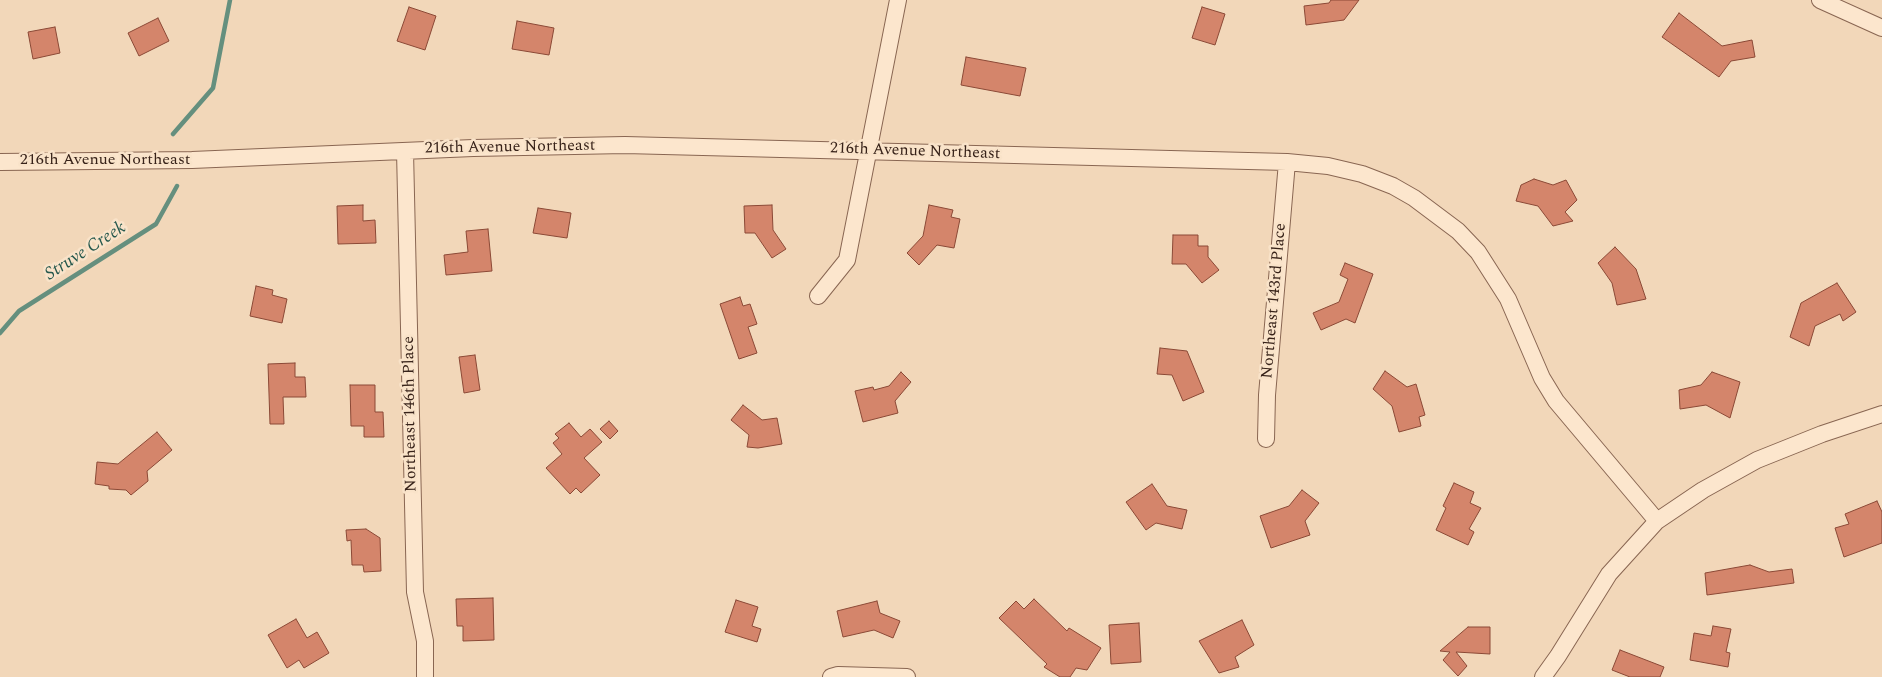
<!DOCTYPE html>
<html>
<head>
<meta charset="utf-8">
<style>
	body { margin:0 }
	canvas { display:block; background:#f2d7b9 }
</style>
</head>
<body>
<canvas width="1882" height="677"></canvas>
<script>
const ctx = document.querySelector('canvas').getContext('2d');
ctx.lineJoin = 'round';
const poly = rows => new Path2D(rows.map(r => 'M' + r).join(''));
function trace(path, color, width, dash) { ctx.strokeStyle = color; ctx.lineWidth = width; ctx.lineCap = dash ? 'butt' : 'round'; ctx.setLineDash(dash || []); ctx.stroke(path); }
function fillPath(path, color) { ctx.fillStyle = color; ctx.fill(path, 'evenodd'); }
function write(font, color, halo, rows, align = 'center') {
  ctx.font = font + ' Spectral,serif'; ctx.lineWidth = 5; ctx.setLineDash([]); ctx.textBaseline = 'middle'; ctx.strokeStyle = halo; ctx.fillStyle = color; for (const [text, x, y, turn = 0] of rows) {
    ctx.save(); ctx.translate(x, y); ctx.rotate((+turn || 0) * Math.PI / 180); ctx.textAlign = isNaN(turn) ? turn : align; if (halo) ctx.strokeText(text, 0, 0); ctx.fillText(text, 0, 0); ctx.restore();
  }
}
const stream = poly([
	[173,134,213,88,230,0],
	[0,333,19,311,156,224,177,186]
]);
const building = poly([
	[1331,0,1359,0,1344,20,1306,25,1304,6,1329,3,1331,0],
	[409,7,436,16,425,50,397,41,409,7],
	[1202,7,1225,14,1215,45,1192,38,1202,7],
	[1679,13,1722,46,1752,40,1755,57,1731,61,1719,77,1662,37,1679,13],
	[158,18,169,41,139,56,128,33,158,18],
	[517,21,554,28,549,55,512,49,517,21],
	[55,27,60,53,33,59,28,32,55,27],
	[966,57,1026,68,1020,96,961,85,966,57],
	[1534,179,1553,185,1566,180,1577,200,1565,212,1573,221,1553,226,1538,206,1516,201,1521,185,1534,179],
	[363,205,363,221,375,220,376,243,338,244,337,206,363,205],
	[772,205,773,230,786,249,772,258,755,233,745,233,744,206,772,205],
	[929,205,953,210,951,217,960,219,954,248,937,245,919,265,907,253,923,236,929,205],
	[538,208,571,213,567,238,533,233,538,208],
	[488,229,492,271,446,275,444,255,468,252,466,231,488,229],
	[1173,235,1198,235,1198,246,1208,246,1208,257,1219,270,1202,283,1186,264,1172,264,1173,235],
	[1615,247,1636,269,1646,299,1617,305,1612,283,1598,263,1615,247],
	[1345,263,1373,274,1355,323,1346,319,1321,330,1313,313,1339,302,1348,279,1340,275,1345,263],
	[1837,283,1856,312,1843,321,1840,314,1815,326,1809,346,1790,337,1801,303,1837,283],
	[256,286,273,290,272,295,287,299,282,323,250,316,256,286],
	[740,297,743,306,750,304,757,324,748,327,757,353,739,359,720,304,740,297],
	[1160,348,1187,351,1204,392,1183,401,1172,375,1157,374,1160,348],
	[475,355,480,390,464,393,459,357,475,355],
	[295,363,295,377,305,377,306,397,283,397,284,424,270,424,268,364,295,363],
	[1385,371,1407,387,1416,384,1425,415,1419,417,1421,426,1399,432,1392,406,1373,389,1385,371],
	[901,372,911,382,895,401,898,413,863,422,855,391,873,387,874,390,889,386,901,372],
	[1712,372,1740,382,1730,418,1706,405,1680,409,1679,390,1701,385,1712,372],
	[350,385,375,385,375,412,383,412,384,437,364,437,364,426,351,426,350,385],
	[743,405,762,420,777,418,782,444,758,448,747,447,749,435,731,420,743,405],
	[609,421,618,431,610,439,600,429,609,421],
	[569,423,581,437,590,429,602,442,584,458,600,475,581,493,576,488,570,494,546,468,562,454,553,443,559,438,555,434,569,423],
	[157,432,172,450,147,471,148,481,131,495,126,490,109,489,109,486,95,484,97,462,118,464,157,432],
	[1454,483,1474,492,1470,503,1481,508,1469,529,1474,532,1468,545,1436,530,1446,508,1443,506,1454,483],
	[1152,484,1167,506,1187,510,1182,529,1156,523,1146,530,1126,502,1152,484],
	[1302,490,1319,503,1305,521,1310,535,1271,548,1260,516,1289,506,1302,490],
	[1877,501,1882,512,1882,543,1844,557,1835,528,1849,524,1845,514,1877,501],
	[366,529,380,538,381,571,364,572,363,565,352,565,351,540,347,541,346,530,366,529],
	[1750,565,1769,572,1792,569,1794,583,1707,595,1705,573,1750,565],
	[493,598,494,640,463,641,463,626,457,626,456,599,493,598],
	[1034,599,1067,631,1069,628,1101,648,1087,670,1076,668,1070,677,1060,677,1044,667,1047,664,999,618,1016,601,1024,609,1034,599],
	[736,600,758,607,752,626,761,629,757,642,725,632,736,600],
	[877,601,880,613,900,621,893,638,874,630,843,637,837,611,877,601],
	[296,619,307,638,317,632,329,653,304,668,299,660,287,668,268,635,296,619],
	[1242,620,1254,645,1235,657,1239,667,1219,673,1199,641,1242,620],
	[1139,623,1141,662,1111,664,1109,625,1139,623],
	[1713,626,1731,629,1726,652,1730,653,1728,667,1690,660,1694,633,1711,636,1713,626],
	[1468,627,1490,627,1490,654,1456,652,1467,666,1458,676,1443,660,1450,652,1440,651,1468,627],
	[1620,650,1664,667,1660,677,1630,677,1612,670,1620,650]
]);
const minor = poly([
	[1820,0,1882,28],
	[405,151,415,592,425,641,425,677],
	[0,162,192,160,473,148,625,145,1287,162,1328,166,1362,174,1393,186,1414,198,1458,231,1478,252,1508,299,1542,378,1556,401,1657,521],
	[818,296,847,260,898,0],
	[1266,439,1267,395,1287,162],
	[831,677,838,675,907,677],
	[1543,677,1558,656,1609,574,1657,521,1703,490,1757,460,1822,434,1882,414]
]);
const streetNames = [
	["216th Avenue Northeast",510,148,-1],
	["216th Avenue Northeast",915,152,2],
	["216th Avenue Northeast",105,161],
	["Northeast 143rd Place",1275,301,-85],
	["Northeast 146th Place",411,414,-91]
];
const waterNames = [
	["Struve Creek",86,252,-33]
];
trace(stream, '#658f7e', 4.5);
fillPath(building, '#d4856b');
trace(building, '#8b4936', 1);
trace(minor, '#896652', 18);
trace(minor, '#fce6cd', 16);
write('16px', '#372219', '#f9e3c9', streetNames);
write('italic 18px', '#26584d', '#f9e3c9', waterNames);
</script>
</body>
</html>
